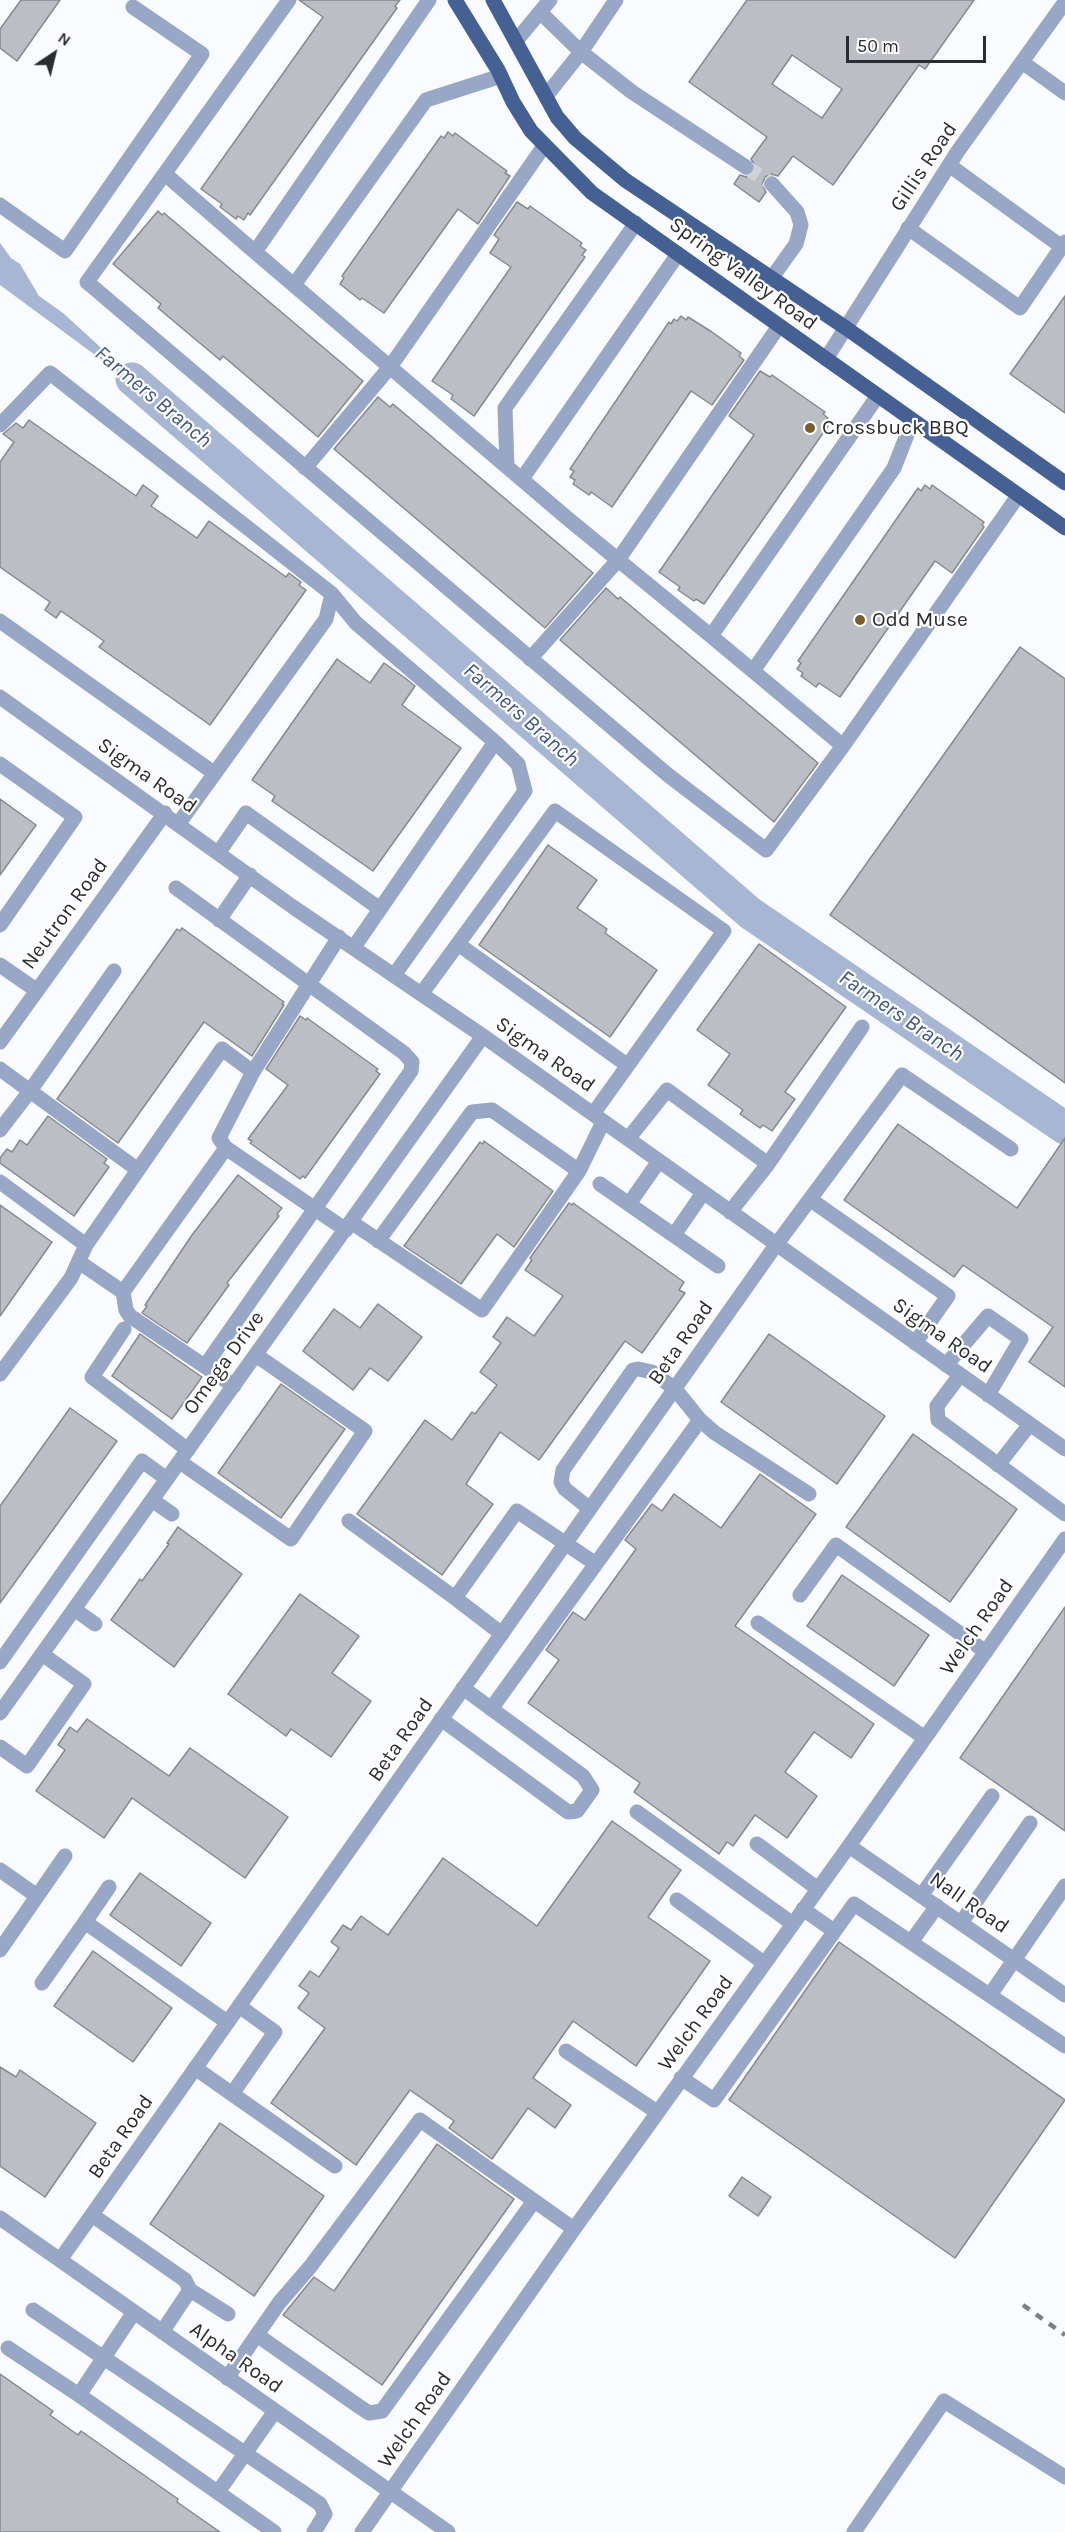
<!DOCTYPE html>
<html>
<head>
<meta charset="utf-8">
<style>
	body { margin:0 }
	#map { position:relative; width:1065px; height:2532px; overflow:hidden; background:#f9fbfe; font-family:Karla,sans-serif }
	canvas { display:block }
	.north { position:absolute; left:24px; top:24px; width:60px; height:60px; -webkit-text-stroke:4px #fff; paint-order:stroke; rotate:35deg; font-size:16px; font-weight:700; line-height:24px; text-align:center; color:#2b2c2e }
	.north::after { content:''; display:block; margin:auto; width:21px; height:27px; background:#2b2c2e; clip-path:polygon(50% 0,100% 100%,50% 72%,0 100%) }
	.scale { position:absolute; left:846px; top:36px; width:140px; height:27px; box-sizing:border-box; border:3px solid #2b2c2e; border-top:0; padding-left:8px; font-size:18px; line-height:21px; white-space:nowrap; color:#2b2c2e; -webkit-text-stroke:4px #fff; paint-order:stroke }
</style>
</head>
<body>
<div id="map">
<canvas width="1065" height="2532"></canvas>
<div class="north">N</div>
<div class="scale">50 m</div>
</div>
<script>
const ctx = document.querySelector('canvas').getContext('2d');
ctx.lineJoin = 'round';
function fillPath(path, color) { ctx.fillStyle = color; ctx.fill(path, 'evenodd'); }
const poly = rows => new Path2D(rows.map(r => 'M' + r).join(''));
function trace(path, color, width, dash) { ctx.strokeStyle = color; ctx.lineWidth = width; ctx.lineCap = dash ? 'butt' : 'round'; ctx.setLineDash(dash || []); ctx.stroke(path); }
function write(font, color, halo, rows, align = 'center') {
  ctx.font = font + ' Karla,sans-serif'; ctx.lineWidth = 4.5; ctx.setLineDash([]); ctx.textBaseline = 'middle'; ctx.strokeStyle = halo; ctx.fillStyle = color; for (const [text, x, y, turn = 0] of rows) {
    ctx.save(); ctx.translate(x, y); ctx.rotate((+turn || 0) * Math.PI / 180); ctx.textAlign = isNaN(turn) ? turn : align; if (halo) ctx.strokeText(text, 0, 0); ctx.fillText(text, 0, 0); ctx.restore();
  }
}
const water = poly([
	[0,243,11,258,20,264,39,296,63,313,167,408,0,285]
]);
const river = poly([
	[132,379,750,913,1065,1128]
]);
const building = poly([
	[21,0,60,0,17,61,0,48,0,29,21,0],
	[299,0,400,0,395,6,397,8,250,215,248,213,244,220,238,216,236,219,220,207,222,204,201,189,323,17,299,0],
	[747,0,974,0,925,69,919,65,833,185,793,156,778,176,771,174,765,177,762,185,766,192,759,202,734,184,740,175,746,177,754,173,756,167,751,159,767,137,689,82,747,0],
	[792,55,842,89,822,118,772,84,792,55],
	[448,132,453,136,455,133,507,171,505,173,510,176,478,224,458,209,384,313,362,298,360,300,340,284,344,278,342,276,441,136,444,138,448,132],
	[517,202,528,209,530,206,582,243,580,246,586,250,582,255,585,257,474,416,451,399,453,395,432,381,511,267,490,253,499,239,494,235,517,202],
	[158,211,162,215,164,213,363,381,318,437,223,356,220,360,158,308,161,304,113,264,158,211],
	[1065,296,1065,413,1010,374,1065,296],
	[681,316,686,320,688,317,712,332,741,353,739,356,744,360,712,405,691,391,612,507,591,492,589,495,573,484,575,480,570,477,574,471,570,469,669,322,671,324,674,319,677,321,681,316],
	[760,371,770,377,772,375,825,412,823,414,828,418,824,424,828,426,704,604,696,599,694,601,678,590,680,587,659,572,754,435,729,416,760,371],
	[378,397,390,407,393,404,593,573,545,628,334,449,378,397],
	[29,420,136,496,143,485,158,496,151,506,197,538,209,521,286,577,289,573,301,582,299,585,306,590,210,725,99,647,104,641,61,611,56,618,45,610,50,602,0,567,0,462,14,442,3,434,16,423,23,428,29,420],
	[925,485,930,489,932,485,956,502,984,522,982,525,984,527,952,573,935,561,840,697,819,683,816,687,801,676,803,673,797,669,801,663,798,661,918,488,921,491,925,485],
	[606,588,618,599,620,597,818,763,774,822,560,640,606,588],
	[1020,647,1065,679,1065,1083,830,915,1020,647],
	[337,659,370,683,384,663,405,678,415,686,402,705,461,748,373,871,272,801,275,796,252,780,337,659],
	[0,799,36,825,0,875,0,799],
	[548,845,597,880,577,908,607,929,605,933,657,970,610,1037,479,945,548,845],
	[182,928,284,1002,282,1004,284,1005,252,1056,204,1022,118,1143,57,1099,177,929,180,931,182,928],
	[759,944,846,1007,785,1092,795,1099,772,1131,763,1125,760,1128,740,1114,743,1110,708,1085,730,1054,697,1030,759,944],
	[300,1016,306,1020,307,1018,378,1069,376,1071,380,1074,305,1178,303,1176,300,1179,250,1143,252,1141,248,1139,288,1085,266,1069,300,1016],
	[48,1116,107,1159,104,1163,109,1167,74,1216,0,1163,0,1158,7,1149,12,1152,20,1140,27,1145,48,1116],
	[898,1124,1017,1208,1065,1138,1065,1387,1029,1362,1053,1327,963,1265,954,1277,844,1200,898,1124],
	[484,1141,553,1191,514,1247,497,1234,461,1284,404,1246,480,1142,483,1144,484,1141],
	[238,1175,282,1208,277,1214,279,1216,227,1283,229,1285,187,1343,142,1313,147,1306,145,1305,192,1235,238,1175],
	[569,1203,572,1205,573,1203,684,1282,679,1290,685,1293,642,1353,625,1341,539,1460,500,1432,466,1484,493,1504,442,1575,357,1514,425,1420,452,1440,472,1412,475,1414,497,1385,480,1372,501,1343,493,1337,507,1317,534,1336,563,1296,525,1270,532,1260,530,1258,569,1203],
	[0,1205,52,1242,0,1316,0,1205],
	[378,1304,422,1337,388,1381,370,1368,353,1390,303,1351,334,1309,360,1328,378,1304],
	[140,1334,202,1377,172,1419,112,1376,140,1334],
	[769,1334,885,1416,837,1484,721,1402,769,1334],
	[281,1384,345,1429,281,1518,218,1473,281,1384],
	[70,1408,117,1441,0,1603,0,1506,70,1408],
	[913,1434,1017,1509,950,1602,846,1527,913,1434],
	[760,1474,816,1514,735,1626,874,1724,851,1758,814,1732,785,1772,817,1796,787,1838,755,1815,733,1846,727,1842,719,1854,634,1792,640,1783,528,1703,559,1660,546,1650,573,1612,585,1620,636,1549,625,1540,652,1504,662,1511,674,1494,721,1528,760,1474],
	[178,1527,242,1574,174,1667,111,1620,140,1579,142,1581,169,1544,167,1543,178,1527],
	[842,1575,929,1635,894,1686,807,1626,842,1575],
	[300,1594,359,1636,332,1673,371,1701,331,1757,291,1729,286,1736,228,1694,300,1594],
	[1065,1607,1065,1831,960,1758,1065,1607],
	[87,1719,169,1776,190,1748,288,1817,245,1878,132,1798,104,1838,36,1791,65,1750,58,1745,70,1727,77,1732,87,1719],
	[612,1821,681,1870,648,1917,710,1961,636,2066,573,2021,533,2078,571,2105,555,2128,528,2108,492,2159,449,2128,454,2121,410,2090,356,2165,271,2103,325,2028,298,2008,309,1993,299,1986,310,1971,319,1977,339,1948,331,1942,343,1925,351,1930,361,1916,388,1935,443,1858,537,1926,612,1821],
	[140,1873,211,1923,181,1966,110,1915,140,1873],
	[839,1942,1065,2100,955,2258,729,2100,839,1942],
	[93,1951,172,2008,133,2062,54,2006,93,1951],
	[0,2067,16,2077,20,2070,96,2123,45,2197,0,2166,0,2067],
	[220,2123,324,2196,254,2296,150,2224,220,2123],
	[437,2144,514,2199,382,2385,283,2315,314,2277,334,2291,437,2144],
	[742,2177,771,2197,758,2216,729,2196,742,2177],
	[0,2374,53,2411,50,2415,78,2435,81,2431,178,2499,177,2502,220,2532,0,2532,0,2374]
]);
const minorTunnel = poly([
	[746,167,772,184]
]);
const minor = poly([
	[289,0,87,282,668,775,766,850,843,746],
	[616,0,581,52,632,92,746,167],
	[540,12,581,52,546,96],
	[516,41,550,0],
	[1022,62,1065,93],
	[949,165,1062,247],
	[165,174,255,252,429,0],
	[0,205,65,251,202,54,133,7],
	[908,228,1020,308,1065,242],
	[255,252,567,518,711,636],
	[771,279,796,244,801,225,797,212,772,184],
	[294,285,426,100,501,76],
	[826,359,958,151,1065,2],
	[877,397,711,636,753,671,894,468,912,422],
	[0,425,50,373,332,594,326,619,179,823],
	[507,467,505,408,636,223],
	[305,468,390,367,544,146],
	[522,479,678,254],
	[332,594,356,623,495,742,354,947],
	[0,621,214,773],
	[530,659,618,560,779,326],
	[753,671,843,746,1018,496],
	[0,697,293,907,483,1036,1065,1449],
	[0,764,75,817,0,925],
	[219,852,246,813,380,909],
	[176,888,404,1053,412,1062,411,1071,205,1366],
	[219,920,250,875],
	[458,944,627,1065],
	[0,965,36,990],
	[114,971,30,1091,138,1170,222,1049,253,1072,339,937],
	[395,974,525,791,518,764,495,742],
	[422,993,555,811,724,931,593,1114],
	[0,1042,165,813],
	[0,1069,30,1091,0,1130],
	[253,1072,219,1138,226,1148,346,1230],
	[628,1139,667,1090,768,1164,730,1212],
	[226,1148,123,1292,126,1310,130,1316,234,1386],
	[768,1164,862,1027],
	[0,1182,86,1245,138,1170],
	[600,1184,718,1266],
	[811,1200,948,1296,915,1343],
	[629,1204,659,1161],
	[351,1222,482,1310,579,1171,603,1122],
	[674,1235,703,1193],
	[378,1241,472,1112,492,1110,579,1171],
	[79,1262,123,1292],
	[124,1329,92,1377,188,1450],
	[946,1365,988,1316,1021,1339,988,1395],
	[0,1374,71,1278,86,1245],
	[960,1375,937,1406,938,1420,1065,1514],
	[180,1462,291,1539,365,1431,256,1355],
	[998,1465,1030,1424],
	[152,1500,172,1514],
	[590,1509,565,1489,561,1482,563,1470,633,1370,638,1369,652,1372,675,1389,700,1420,715,1433,809,1494],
	[349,1521,455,1598],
	[800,1595,836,1545,986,1652],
	[74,1609,95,1624],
	[758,1623,925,1738],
	[502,1634,455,1598,517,1511,596,1564],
	[0,1662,142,1461,167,1479],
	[491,1709,700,1420],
	[0,1713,483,1036],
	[441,1719,568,1812,577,1811,592,1790,583,1776,463,1688],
	[0,1747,27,1766,84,1684,42,1654],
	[637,1812,793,1924],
	[757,1844,818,1889],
	[849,1846,1065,1995],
	[0,1870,37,1896],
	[921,1896,992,1796],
	[677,1900,764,1963],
	[803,1909,834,1931],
	[85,1922,109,1887],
	[961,1923,1030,1823],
	[911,1942,937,1906],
	[0,1950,65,1856],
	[42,1983,85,1922,227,2022],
	[990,1995,1065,1886],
	[566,2051,657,2112],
	[195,2068,335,2166],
	[681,2078,714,2100,854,1904,1065,2046],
	[232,2094,275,2032,239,2006],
	[92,2215,185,2280,190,2290,162,2332],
	[0,2218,448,2532],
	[60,2260,776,1245,902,1075,1011,1149],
	[190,2290,228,2314],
	[33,2310,320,2504,325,2514,314,2532],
	[134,2312,79,2395,274,2532],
	[257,2335,357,2405,369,2413,382,2411,534,2201],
	[8,2348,79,2395],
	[227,2378,279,2303,310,2267,420,2120,574,2229],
	[218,2492,275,2411],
	[362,2532,574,2229,849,1846,1065,1539],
	[854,2532,944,2401,1065,2477]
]);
const major = poly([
	[455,0,498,70,513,102,531,131,592,193,1065,528],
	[493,0,557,117,575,138,625,180,846,328,1065,483]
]);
const rail = poly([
	[1023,2305,1065,2335]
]);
const markers = [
	[810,428,6,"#765e2e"],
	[860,620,6,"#765e2e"]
];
const streetNames = [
	["Gillis Road",924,167,-56],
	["Spring Valley Road",743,274,36],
	["Sigma Road",147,776,35],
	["Neutron Road",65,914,-54],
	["Sigma Road",545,1055,35],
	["Sigma Road",942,1336,35],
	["Beta Road",681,1343,-55],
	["Omega Drive",224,1363,-54],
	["Welch Road",977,1627,-55],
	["Beta Road",401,1740,-55],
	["Nall Road",969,1903,35],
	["Welch Road",696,2023,-54],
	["Beta Road",121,2137,-55],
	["Alpha Road",236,2358,35],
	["Welch Road",415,2420,-55]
];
const poiNames = [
	["Crossbuck BBQ",822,428],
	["Odd Muse",872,620]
];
const waterNames = [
	["Farmers Branch",153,397,40],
	["Farmers Branch",521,715,41],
	["Farmers Branch",901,1016,34]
];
fillPath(water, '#a7b7d3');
trace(river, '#a7b7d3', 33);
fillPath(building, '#bbbec4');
trace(building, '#878a8f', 1.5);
trace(minorTunnel, '#d0d2d4', 15, [15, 8]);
trace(minor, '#97a7c5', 15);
trace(major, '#456093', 15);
trace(rail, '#7e7f82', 4.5, [8, 8]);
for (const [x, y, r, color] of markers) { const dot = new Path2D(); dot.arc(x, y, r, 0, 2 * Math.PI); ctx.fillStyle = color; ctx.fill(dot); trace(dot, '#fff', 2); }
write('21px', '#2b2c2e', '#fff', streetNames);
write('21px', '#2b2c2e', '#fff', poiNames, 'left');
write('italic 22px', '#405681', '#fff', waterNames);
</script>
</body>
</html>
